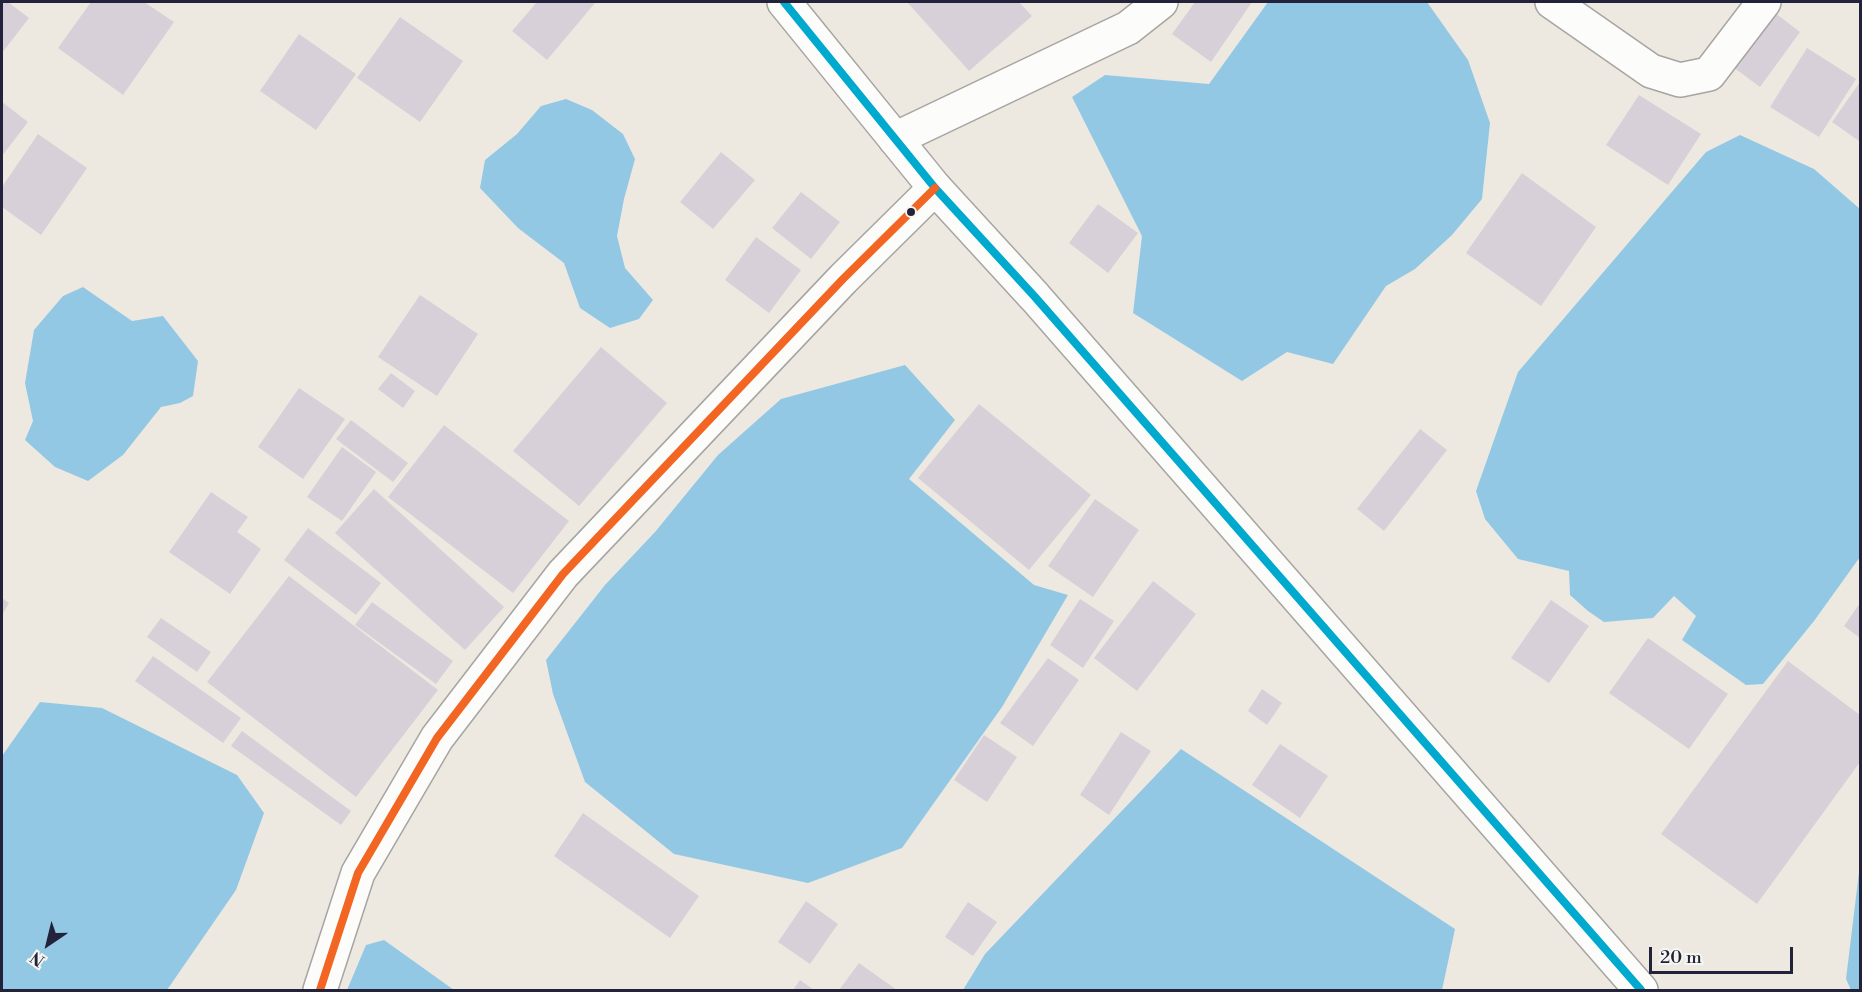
<!DOCTYPE html>
<html>
<head>
<meta charset="utf-8">
<style>
	body { margin:0 }
	#map { position:relative; width:1862px; height:992px; overflow:hidden; background:#ede9e0; font-family:"Libre Bodoni",serif }
	canvas { display:block }
	.frame { position:absolute; inset:0; border:3px solid #22223b; pointer-events:none }
	.north { position:absolute; left:18px; top:914px; width:60px; height:60px; -webkit-text-stroke:4px #f6f6f2; paint-order:stroke; rotate:215deg; font-size:16px; font-weight:700; line-height:24px; text-align:center; color:#22223b }
	.north::after { content:''; display:block; margin:auto; width:21px; height:27px; background:#22223b; clip-path:polygon(50% 0,100% 100%,50% 72%,0 100%) }
	.scale { position:absolute; left:1649px; top:947px; width:144px; height:27px; box-sizing:border-box; border:3px solid #22223b; border-top:0; padding-left:8px; font-size:18px; line-height:21px; white-space:nowrap; color:#22223b; -webkit-text-stroke:4px #f6f6f2; paint-order:stroke }
</style>
</head>
<body>
<div id="map">
<canvas width="1862" height="992"></canvas>
<div class="frame"></div>
<div class="north">N</div>
<div class="scale">20 m</div>
</div>
<script>
const ctx = document.querySelector('canvas').getContext('2d');
ctx.lineJoin = 'round';
function fillPath(path, color) { ctx.fillStyle = color; ctx.fill(path, 'evenodd'); }
const poly = rows => new Path2D(rows.map(r => 'M' + r).join(''));
function trace(path, color, width, dash) { ctx.strokeStyle = color; ctx.lineWidth = width; ctx.lineCap = dash ? 'butt' : 'round'; ctx.setLineDash(dash || []); ctx.stroke(path); }
const water = poly([
	[1268,2,1427,2,1468,60,1490,123,1482,199,1452,235,1415,269,1386,286,1333,364,1287,352,1242,381,1133,313,1142,236,1072,97,1105,75,1209,84],
	[566,99,592,110,623,134,635,159,624,199,617,236,625,268,653,300,639,319,610,328,580,308,564,263,518,228,480,188,485,160,517,134,541,106],
	[1740,135,1814,169,1860,209,1860,557,1814,621,1763,684,1746,685,1682,640,1696,616,1674,596,1653,618,1604,622,1588,611,1570,595,1569,571,1518,559,1485,519,1476,491,1518,372,1706,152],
	[83,287,132,321,163,316,198,361,193,396,180,403,161,407,123,455,88,481,55,467,25,440,33,421,25,383,34,330,63,296],
	[905,365,955,420,909,479,1034,585,1068,595,1002,707,902,848,808,883,674,854,585,782,553,694,546,660,605,585,655,532,718,455,781,399],
	[40,702,102,708,237,775,264,813,236,890,167,990,2,990,2,756],
	[1181,749,1455,929,1442,990,963,990,985,954],
	[1860,864,1860,990,1851,990,1846,979],
	[384,940,454,990,347,990,366,945]
]);
const building = poly([
	[2,2,8,2,29,18,2,53],
	[91,2,144,2,174,22,123,95,58,48],
	[537,2,595,3,547,60,512,31],
	[907,2,1019,2,1032,16,969,71],
	[1195,2,1252,2,1211,62,1172,34],
	[1770,9,1800,32,1760,87,1729,64],
	[400,17,463,61,420,122,357,78],
	[299,34,356,74,316,130,260,91],
	[1807,48,1856,79,1819,137,1770,107],
	[1860,82,1860,140,1859,141,1832,122],
	[1639,95,1701,134,1668,185,1606,145],
	[2,102,28,122,2,156],
	[38,134,87,168,41,235,2,207,2,187],
	[721,152,755,180,713,229,680,202],
	[1522,173,1596,227,1541,306,1466,253],
	[801,192,840,222,811,259,772,228],
	[1098,204,1138,233,1108,273,1069,243],
	[756,237,801,270,769,313,725,280],
	[420,295,478,334,437,396,378,357],
	[601,347,667,403,579,506,513,451],
	[391,373,415,391,403,408,378,389],
	[299,388,345,419,303,479,258,447],
	[979,404,1091,495,1029,570,918,478],
	[351,420,408,463,393,482,336,439],
	[444,425,569,521,513,593,388,497],
	[1420,429,1447,450,1384,531,1357,509],
	[342,447,376,472,342,521,307,497],
	[374,489,504,607,465,650,335,533],
	[211,492,248,517,237,532,261,549,230,594,169,552],
	[1095,499,1139,530,1093,597,1048,566],
	[308,528,381,583,356,615,284,560],
	[289,576,438,690,356,797,207,682],
	[1153,581,1196,614,1137,691,1094,658],
	[2,598,9,603,2,615],
	[1080,599,1114,621,1083,668,1050,645],
	[1551,600,1589,626,1549,683,1511,658],
	[372,602,453,661,436,684,355,625],
	[1860,603,1860,638,1844,626],
	[161,618,211,652,197,672,147,637],
	[1648,638,1728,694,1689,749,1609,693],
	[153,656,241,718,223,743,135,681],
	[1048,658,1079,680,1033,746,1000,723],
	[1788,661,1860,715,1860,762,1757,904,1661,834],
	[1262,689,1282,703,1267,725,1248,711],
	[242,731,351,811,341,825,231,746],
	[1121,732,1151,751,1109,815,1080,795],
	[984,735,1017,757,987,802,954,780],
	[1280,744,1328,776,1300,818,1252,785],
	[583,813,699,896,670,938,554,856],
	[806,901,838,924,810,964,778,942],
	[968,902,997,922,973,956,945,937],
	[859,963,897,990,839,990],
	[800,980,814,990,793,990]
]);
const minor = poly([
	[1552,2,1651,71,1680,80,1709,74,1764,2],
	[895,139,1128,28,1161,2],
	[320,990,358,873,437,738,563,574,843,279,935,188]
]);
const trunk = poly([
	[784,2,935,188,1035,297,1641,990]
]);
const bus1 = poly([
	[784,2,935,188,1035,297,1641,990]
]);
const bus2 = poly([
	[320,990,358,873,437,738,563,574,843,279,935,188]
]);
const markers = [
	[911,212,5,"#22223b"]
];
fillPath(water, '#93c8e5');
fillPath(building, '#d8d0d8');
trace(minor, '#a7a4a2', 36);
trace(trunk, '#a7a4a2', 36);
trace(minor, '#fcfcfa', 33);
trace(trunk, '#fcfcfa', 33);
trace(bus1, '#00a9ce', 8);
trace(bus2, '#f26522', 8);
for (const [x, y, r, color] of markers) { const dot = new Path2D(); dot.arc(x, y, r, 0, 2 * Math.PI); ctx.fillStyle = color; ctx.fill(dot); trace(dot, '#f6f6f2', 2); }
</script>
</body>
</html>
